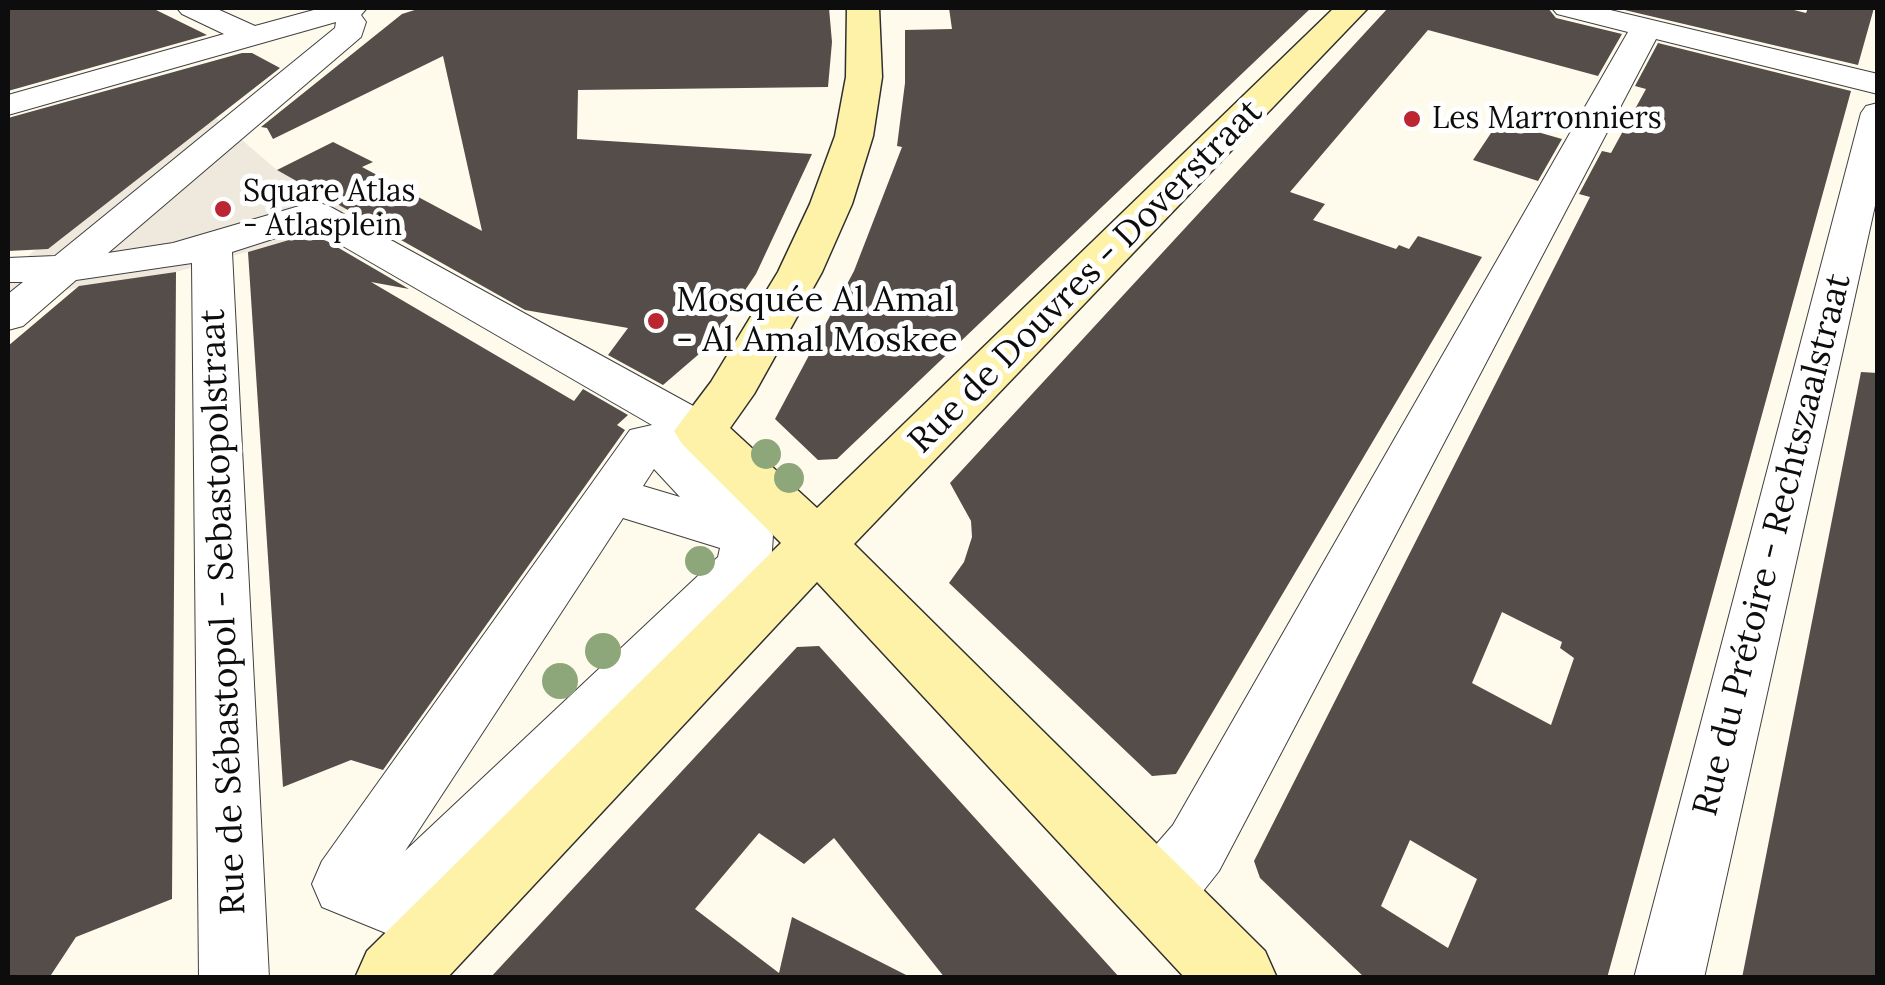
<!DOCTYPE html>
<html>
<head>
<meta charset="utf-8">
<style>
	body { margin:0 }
	#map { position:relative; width:1885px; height:985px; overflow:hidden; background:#fffbec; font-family:Lora,serif }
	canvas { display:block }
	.frame { position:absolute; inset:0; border:10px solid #0d0d0d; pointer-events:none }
</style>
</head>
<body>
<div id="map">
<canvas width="1885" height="985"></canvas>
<div class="frame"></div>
</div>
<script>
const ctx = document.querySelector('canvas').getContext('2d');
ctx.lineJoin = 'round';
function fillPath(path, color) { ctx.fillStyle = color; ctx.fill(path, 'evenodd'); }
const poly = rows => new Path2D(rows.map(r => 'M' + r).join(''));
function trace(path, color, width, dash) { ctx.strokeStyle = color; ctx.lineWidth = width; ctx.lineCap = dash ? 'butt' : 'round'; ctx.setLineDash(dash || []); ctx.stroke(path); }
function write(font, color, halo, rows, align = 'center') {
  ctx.font = font + ' Lora,serif'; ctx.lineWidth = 10; ctx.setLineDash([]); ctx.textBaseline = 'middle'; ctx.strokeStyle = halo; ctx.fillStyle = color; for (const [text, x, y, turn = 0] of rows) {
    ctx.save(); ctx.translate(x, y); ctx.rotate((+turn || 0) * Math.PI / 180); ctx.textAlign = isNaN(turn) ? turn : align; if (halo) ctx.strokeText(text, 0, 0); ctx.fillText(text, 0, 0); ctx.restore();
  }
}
const plaza = poly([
	[215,117,277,170,349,208,296,238,176,272,8,299,8,273,35,250,57,242]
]);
const building = poly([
	[8,8,152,8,207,35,8,91],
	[421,8,829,8,832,42,828,87,578,90,577,139,812,154,756,274,706,348,663,385,608,355,628,328,525,310,277,170,333,142,373,162,362,167,482,231,443,56,273,139,267,128,261,127,402,14],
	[949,8,1311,8,837,459,818,460,775,419,854,271,902,147,897,146,905,83,905,30,952,29],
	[1388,8,1548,8,1556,18,1622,34,1598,76,1428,30,1290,192,1325,204,1313,220,1396,249,1399,245,1409,249,1418,236,1482,257,1176,774,1152,776,949,583,964,562,972,537,971,521,950,483],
	[1616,8,1786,8,1806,13,1808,8,1874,8,1858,65],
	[1658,43,1851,91,1607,978,1365,978,1260,878,1254,861,1590,197,1579,194,1602,151,1611,153,1646,89,1635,86],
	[1502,612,1562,642,1560,648,1574,658,1551,725,1472,683],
	[1410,840,1477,879,1448,948,1381,906],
	[242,53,252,53,280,68,48,249,8,251,8,118],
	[1499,121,1562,139,1538,181,1473,160],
	[313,233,409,289,371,282,574,401,583,389,628,415,617,425,625,430,383,770,351,760,283,787,248,252],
	[176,272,172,899,76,937,49,978,8,978,8,346,79,286],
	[1861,372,1878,373,1878,978,1742,978],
	[819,646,1120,978,945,978,834,838,804,864,759,833,695,909,779,973,792,917,912,978,490,978,797,647]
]);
const street = poly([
	[177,8,215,8,255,26,321,8,367,8,361,15,366,22,361,37,108,253,173,243,313,202,327,205,717,419,724,431,717,443,700,448,690,445,765,521,773,535,771,566,763,581,422,928,398,938,322,907,312,884,322,861,630,430,652,425,310,227,232,252,269,978,199,978,192,263,76,280,23,326,8,330,8,294,23,282,8,282,8,258,55,256,335,28,336,22,8,115,8,95,224,34,182,14,177,8],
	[654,469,680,497,643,486,654,469],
	[623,518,720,548,718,557,405,851,623,518],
	[1552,8,1602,8,1878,74,1878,94,1656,39,1219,871,1181,919,1157,928,1133,919,1124,895,1133,871,1173,825,1628,32,1557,14,1552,8],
	[1878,103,1878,192,1704,978,1634,978,1861,113,1866,106,1878,103]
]);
const secondary = poly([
	[847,8,879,8,882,77,873,136,852,204,822,272,754,394,730,428,817,508,1334,8,1368,8,854,544,1265,951,1277,978,1185,978,817,582,447,978,355,978,367,951,781,543,682,444,674,431,711,382,778,272,810,204,835,136,846,77,847,8]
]);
const trees = [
	[766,454,15],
	[789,478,15],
	[700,561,15],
	[603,651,18],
	[560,681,18]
];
const markers = [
	[1412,119,10,"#bb2632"],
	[223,209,10,"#bb2632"],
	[656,321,10,"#bb2632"]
];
const farPoinames = [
	["Les Marronniers",1432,119],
	["Square Atlas",243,192],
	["- Atlasplein",243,226]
];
const streetNames = [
	["Rue de Douvres - Doverstraat",1086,277,-45],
	["Rue du Prétoire - Rechtszaalstraat",1773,545,-76],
	["Rue de Sébastopol - Sebastopolstraat",224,612,-92]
];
const poiNames = [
	["Mosquée Al Amal",676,301],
	["- Al Amal Moskee",676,341]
];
fillPath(plaza, '#eee9dc');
fillPath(building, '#554d49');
trace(street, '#404040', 2);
trace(secondary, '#2f2f2f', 3);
fillPath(street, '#fff');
fillPath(secondary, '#fef2a8');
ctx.fillStyle = '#8da77b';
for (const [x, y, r] of trees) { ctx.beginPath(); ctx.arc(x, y, r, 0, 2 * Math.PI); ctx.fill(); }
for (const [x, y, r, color] of markers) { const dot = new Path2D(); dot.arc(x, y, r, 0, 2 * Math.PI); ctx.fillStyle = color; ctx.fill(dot); trace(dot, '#fff', 4); }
write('30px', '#0d0d0d', '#fff', farPoinames, 'left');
write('35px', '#0d0d0d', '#fff', streetNames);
write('35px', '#0d0d0d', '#fff', poiNames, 'left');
</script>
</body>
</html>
